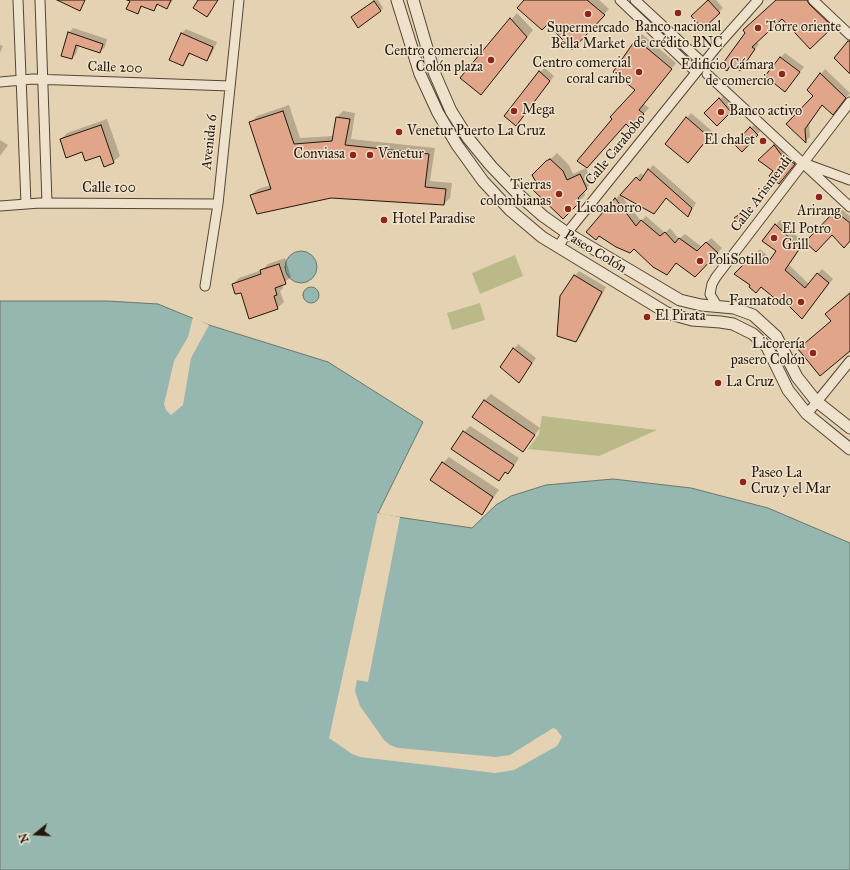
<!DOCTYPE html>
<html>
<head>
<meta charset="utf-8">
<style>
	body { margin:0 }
	#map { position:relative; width:850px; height:870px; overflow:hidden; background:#e5d2b2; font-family:"IM FELL Great Primer",serif }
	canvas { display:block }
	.north { position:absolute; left:16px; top:814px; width:40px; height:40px; -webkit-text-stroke:3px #eee2cd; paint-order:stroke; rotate:252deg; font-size:11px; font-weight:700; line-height:16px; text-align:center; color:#231709 }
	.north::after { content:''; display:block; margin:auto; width:14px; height:18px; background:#231709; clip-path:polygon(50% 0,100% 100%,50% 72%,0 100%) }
</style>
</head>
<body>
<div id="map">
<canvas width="850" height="870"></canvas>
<div class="north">N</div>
</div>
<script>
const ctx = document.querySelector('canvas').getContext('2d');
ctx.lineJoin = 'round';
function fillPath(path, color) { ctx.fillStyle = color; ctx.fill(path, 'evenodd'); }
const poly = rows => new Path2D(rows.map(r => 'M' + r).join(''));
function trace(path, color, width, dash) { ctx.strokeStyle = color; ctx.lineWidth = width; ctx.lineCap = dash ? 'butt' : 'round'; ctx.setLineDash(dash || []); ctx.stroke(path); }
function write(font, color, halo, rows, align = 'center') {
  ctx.font = font + ' "IM FELL Great Primer",serif'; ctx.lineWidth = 3; ctx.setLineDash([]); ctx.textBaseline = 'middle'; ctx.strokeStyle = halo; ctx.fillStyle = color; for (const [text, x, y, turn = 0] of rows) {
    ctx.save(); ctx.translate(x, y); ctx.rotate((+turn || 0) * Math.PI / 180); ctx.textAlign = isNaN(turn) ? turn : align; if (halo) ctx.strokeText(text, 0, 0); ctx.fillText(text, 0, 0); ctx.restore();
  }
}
const green = poly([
	[515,255,523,276,480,294,472,273],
	[480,303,485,320,452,330,447,313],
	[542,416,657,430,599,456,528,449,539,434]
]);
const water = poly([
	'285 267a16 16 0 1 1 32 0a16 16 0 1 1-32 0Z',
	'303 295a8 8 0 1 1 16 0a8 8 0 1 1-16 0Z',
	[0,301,107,301,158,304,209,325,328,362,423,422,378,513,384,515,472,528,496,505,511,496,546,485,613,479,691,488,768,508,850,543,850,870,0,870,0,301]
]);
const pier = poly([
	[193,317,209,325,191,358,183,405,171,415,166,410,164,404,166,396,174,361,188,337],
	[378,513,400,517,368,682,357,680,355,691,360,706,384,740,390,745,398,748,496,757,510,755,553,728,556,729,562,737,557,746,514,770,495,773,360,757,352,754,329,738]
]);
const shadow = poly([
	[131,0,173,0,167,8,159,4,154,10,143,6,137,13],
	[375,0,378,0,383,8,380,11,352,17],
	[526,0,599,0,609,9,578,43,548,22],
	[709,0,716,0,723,8,703,28,692,16],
	[776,0,813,0,837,22,810,48,782,18,756,42,759,44,740,69,732,64,727,69,746,32,744,30],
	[517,13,533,30,481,94,461,78],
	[73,28,107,39,105,47,100,52,79,45,76,54,72,58,69,33],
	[186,29,217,42,211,55,206,60,191,53,183,65,170,59,182,33],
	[642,34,676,63,644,104,649,108,636,122,626,123,613,119,636,90,637,40],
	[0,45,3,46,0,53],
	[785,53,804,67,789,86,766,76],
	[545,68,554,76,520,120,540,72],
	[825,69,850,93,837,109,823,104,809,124,810,137,806,141,788,124,815,95,809,90],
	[725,94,735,107,717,125,706,113],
	[289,105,300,138,334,136,337,117,343,111,355,113,351,139,435,148,430,181,452,183,450,198,444,204,331,197,251,195,258,189,271,185,251,122,257,116],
	[691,113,713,132,688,162,687,118],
	[107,119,120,156,113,162,101,155,83,151,61,139,67,133],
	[755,124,761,130,742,151,735,144],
	[0,140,8,145,0,156],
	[777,143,785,154,797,161,779,183,774,171,759,160],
	[557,153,569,165,573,174,586,168,592,182,584,191,585,195,563,218,534,175],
	[653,165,696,203,688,216,666,197,622,195,641,173,644,176],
	[620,194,641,221,646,216,665,233,670,228,679,239,685,234,702,247,711,238,722,248,700,272,677,262,667,273,634,248,588,232],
	[840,208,850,216,850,240,832,234,806,242],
	[746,210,751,215,742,225,738,215],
	[780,220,804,243,789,265,809,284,822,269,833,279,806,313,761,286,752,285,736,274,760,249,771,259,778,251,763,241],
	[285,258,291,277,282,284,283,288,280,291,284,302,277,308,241,291,233,284,239,278,262,270,268,264],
	[579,271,606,287,580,337,576,341,575,276],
	[850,293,850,350,799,349,832,320,826,314],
	[518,344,536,358,519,382,514,349],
	[491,394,540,428,523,451,485,400],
	[470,426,519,458,514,466,508,473,506,471,499,480,464,432],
	[449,457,499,490,482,513,443,463]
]);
const building = poly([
	[57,0,85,0,80,11,57,0],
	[127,0,171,0,167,9,157,4,154,11,141,6,138,14,126,9,130,1,127,0],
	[198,0,218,0,207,17,193,8,198,0],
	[524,0,587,0,605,15,572,50,548,24,542,30,517,8,524,0],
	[708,0,720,13,703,29,691,16,708,0],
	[776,0,807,0,809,4,833,27,810,49,782,19,752,47,755,49,740,71,731,64,727,71,721,66,745,33,743,30,776,0],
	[374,1,381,11,358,28,351,17,374,1],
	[510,18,527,37,481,95,460,78,510,18],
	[68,32,103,44,100,53,76,45,72,59,61,56,68,32],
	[181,33,213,47,207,61,189,53,183,66,169,60,181,33],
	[636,39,672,69,639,110,644,114,631,129,626,124,587,168,577,161,612,119,610,117,635,90,613,72,636,39],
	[848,41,850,41,850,74,834,58,848,41],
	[780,57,800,72,785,92,765,76,780,57],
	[539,71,550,81,516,126,504,116,539,71],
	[820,73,846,98,833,115,822,105,805,129,806,143,786,124,813,96,807,90,820,73],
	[719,98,731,112,717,126,704,113,719,98],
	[283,111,294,144,332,141,336,117,350,119,345,145,429,154,425,187,446,189,444,205,331,198,257,214,250,195,271,189,249,122,283,111],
	[686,117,709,137,688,163,665,144,686,117],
	[101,125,114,163,104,167,100,156,85,161,82,152,66,158,60,139,101,125],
	[750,127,758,135,742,152,734,144,750,127],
	[774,145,783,157,795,164,779,184,769,176,773,171,758,160,774,145],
	[550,159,563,171,567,180,580,174,587,189,578,198,580,202,563,219,530,187,536,182,532,175,546,161,550,159],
	[648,169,692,208,688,217,666,198,654,214,620,195,636,177,640,181,648,169],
	[615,198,636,226,641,220,660,236,665,232,675,243,679,238,697,251,706,242,718,253,695,277,676,263,667,275,653,267,634,249,630,253,616,247,599,236,596,240,586,232,615,198],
	[835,211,850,223,850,241,844,248,832,235,816,252,805,242,835,211],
	[743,212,749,218,742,226,734,218,743,212],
	[775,224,800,248,785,270,805,288,817,273,829,283,802,319,786,303,784,306,761,287,756,293,749,287,750,285,734,274,755,253,767,264,776,251,762,241,775,224],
	[279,264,286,284,275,288,277,295,274,296,278,309,249,319,241,293,235,294,232,284,261,274,260,270,279,264],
	[574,275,602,292,576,342,557,336,560,296,574,275],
	[850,293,850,351,820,376,798,349,831,321,825,314,850,293],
	[513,348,532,363,519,383,500,367,513,348],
	[484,400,535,435,523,452,472,417,484,400],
	[463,431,514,465,508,474,505,472,499,481,451,449,463,431],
	[442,462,493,497,482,515,430,480,442,462]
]);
const minor = poly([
	[18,0,26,204],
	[40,0,47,203],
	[620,0,696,72],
	[635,0,703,63,705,67],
	[813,0,850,35],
	[707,74,850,207],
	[0,82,33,79,230,86],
	[806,164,850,180],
	[0,206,40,203,218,204],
	[558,247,567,233,719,44,758,0],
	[205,286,218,204,239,0],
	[717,306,710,294,712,284,716,277,850,102],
	[807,414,850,361]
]);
const tertiary = poly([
	[397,0,420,74,438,113,457,145,483,181,510,210,542,237,667,313,692,320,720,322,733,324,753,334,767,347,788,390,807,414,850,449],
	[413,0,434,72,451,111,468,138,491,166,518,194,543,216,567,233,680,300,701,305,734,308,753,315,776,336,797,377,816,401,850,428]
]);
const markers = [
	[678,13,4,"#8f2418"],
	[588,14,4,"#8f2418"],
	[758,28,4,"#8f2418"],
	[491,60,4,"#8f2418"],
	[639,72,4,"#8f2418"],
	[782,74,4,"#8f2418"],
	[514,111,4,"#8f2418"],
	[721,112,4,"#8f2418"],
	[399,132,4,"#8f2418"],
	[763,141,4,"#8f2418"],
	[353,155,4,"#8f2418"],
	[370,155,4,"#8f2418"],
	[559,194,4,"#8f2418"],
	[819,197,4,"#8f2418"],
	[568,209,4,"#8f2418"],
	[384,220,4,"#8f2418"],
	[774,238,4,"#8f2418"],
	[700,261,4,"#8f2418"],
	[801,302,4,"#8f2418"],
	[647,317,4,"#8f2418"],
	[813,353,4,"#8f2418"],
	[718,383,4,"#8f2418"],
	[743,482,4,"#8f2418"]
];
const poiNames = [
	["Banco nacional",678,28,"center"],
	["de crédito BNC",678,44,"center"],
	["Torre oriente",766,28],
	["Supermercado",588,29,"center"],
	["Bella Market",588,45,"center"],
	["Centro comercial",483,52,"right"],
	["Colón plaza",483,68,"right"],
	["Centro comercial",631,64,"right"],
	["coral caribe",631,80,"right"],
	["Edificio Cámara",774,66,"right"],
	["de comercio",774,82,"right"],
	["Mega",522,111],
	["Banco activo",729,112],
	["Venetur Puerto La Cruz",407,132],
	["El chalet",755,141,"right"],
	["Conviasa",345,155,"right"],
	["Venetur",378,155],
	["Tierras",551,186,"right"],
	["colombianas",551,202,"right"],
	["Licoahorro",576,209],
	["Arirang",819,212,"center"],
	["Hotel Paradise",392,220],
	["El Potro",782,230],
	["Grill",782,246],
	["PoliSotillo",708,261],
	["Farmatodo",793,302,"right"],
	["El Pirata",655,317],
	["Licorería",805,345,"right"],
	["pasero Colón",805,361,"right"],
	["La Cruz",726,383],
	["Paseo La",751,474],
	["Cruz y el Mar",751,490]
];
const streetNames = [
	["Calle 200",115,68,2],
	["Avenida 6",210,142,-84],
	["Calle Carabobo",616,150,-51],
	["Calle 100",109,189],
	["Calle Arismendi",762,194,-53],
	["Paseo Colón",595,252,31]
];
fillPath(green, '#baba88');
fillPath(water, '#96b7af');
trace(water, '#68776d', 1);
fillPath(pier, '#e5d2b2');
fillPath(shadow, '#0003');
fillPath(building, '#e1a689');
trace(building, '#231709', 1);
trace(minor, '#544633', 11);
trace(tertiary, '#544633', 13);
trace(minor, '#eee2cd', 9);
trace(tertiary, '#eee2cd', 11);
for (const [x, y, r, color] of markers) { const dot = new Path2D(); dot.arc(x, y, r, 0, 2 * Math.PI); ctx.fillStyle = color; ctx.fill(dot); trace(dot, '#eee2cd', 1.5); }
write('14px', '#231709', '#eee2cd', poiNames, 'left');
write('14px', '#231709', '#eee2cd', streetNames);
</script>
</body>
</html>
